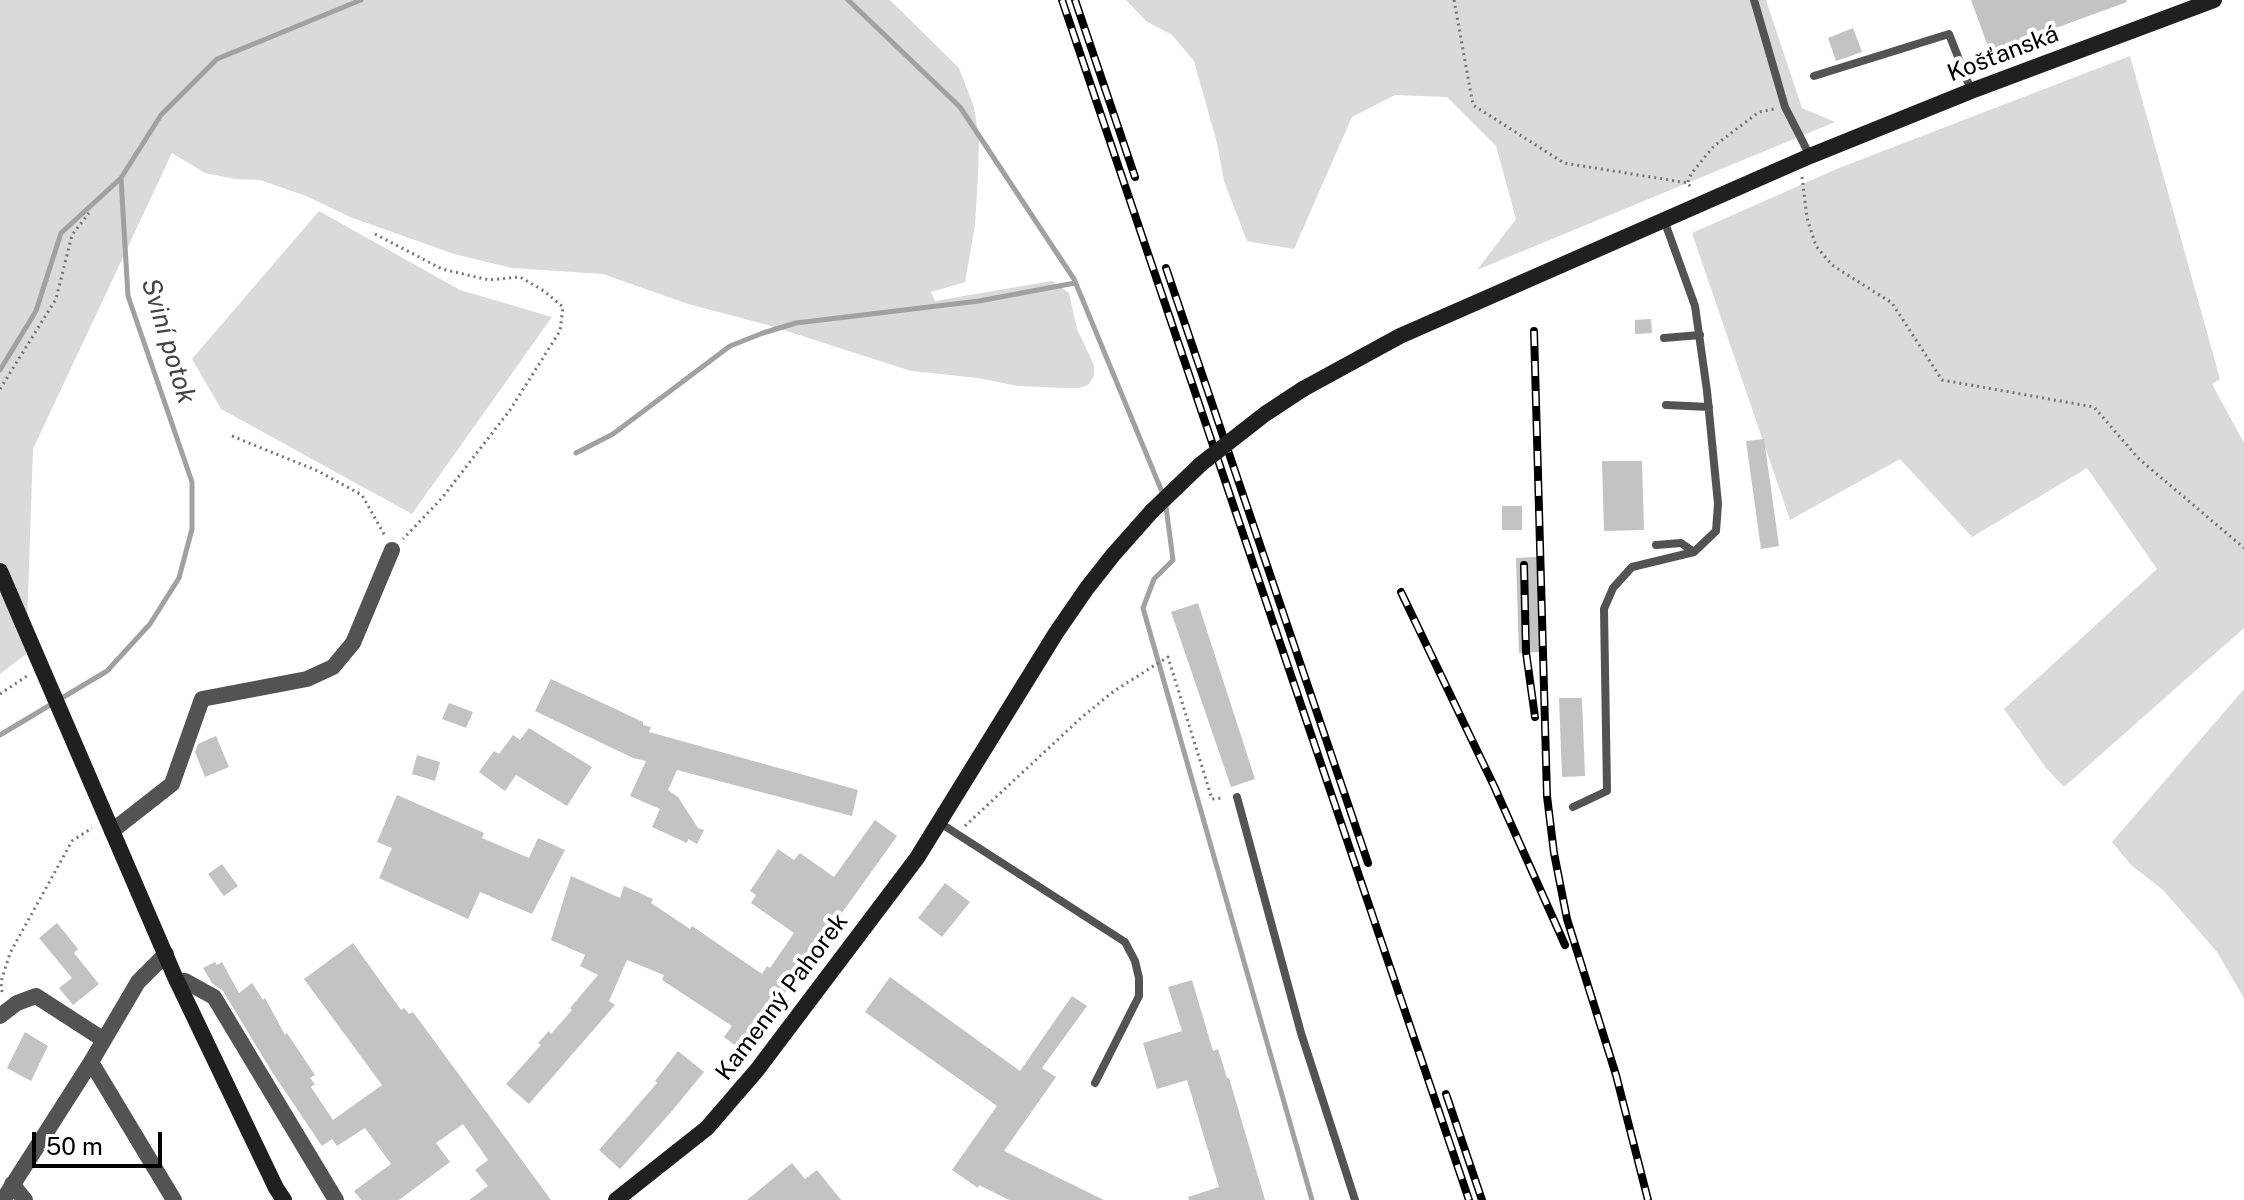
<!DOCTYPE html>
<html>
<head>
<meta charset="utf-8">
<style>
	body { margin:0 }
	#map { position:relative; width:2244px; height:1200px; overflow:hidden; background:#fff; font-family:"Public Sans",sans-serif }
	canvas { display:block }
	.scale { position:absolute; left:32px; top:1132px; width:130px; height:36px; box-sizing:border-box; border:4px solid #000; border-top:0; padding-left:10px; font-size:24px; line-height:28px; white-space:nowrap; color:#000; -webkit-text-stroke:6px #fff; paint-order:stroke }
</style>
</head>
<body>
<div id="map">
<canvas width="2244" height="1200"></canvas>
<div class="scale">50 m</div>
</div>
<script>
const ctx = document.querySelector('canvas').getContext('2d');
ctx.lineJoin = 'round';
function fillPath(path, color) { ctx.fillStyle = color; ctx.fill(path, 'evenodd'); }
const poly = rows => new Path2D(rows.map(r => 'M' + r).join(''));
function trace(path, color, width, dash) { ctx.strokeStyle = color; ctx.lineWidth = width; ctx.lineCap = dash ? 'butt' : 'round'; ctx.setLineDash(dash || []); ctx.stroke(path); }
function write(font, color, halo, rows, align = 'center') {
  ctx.font = font + ' "Public Sans",sans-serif'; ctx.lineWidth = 8; ctx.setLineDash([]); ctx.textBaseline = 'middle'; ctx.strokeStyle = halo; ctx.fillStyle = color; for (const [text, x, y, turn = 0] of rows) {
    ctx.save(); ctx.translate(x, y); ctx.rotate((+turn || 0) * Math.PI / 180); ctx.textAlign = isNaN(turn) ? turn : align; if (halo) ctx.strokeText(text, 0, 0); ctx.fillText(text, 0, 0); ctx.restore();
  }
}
const green = poly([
	[0,0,890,0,959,68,974,107,979,140,978,176,975,225,965,282,931,292,935,301,1052,281,1069,293,1077,329,1094,365,1094,376,1088,385,1079,388,1065,388,1018,386,978,378,911,371,768,325,688,304,603,274,512,268,454,254,350,217,306,196,260,180,235,179,205,173,172,153,33,449,26,654,0,674],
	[1126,0,1766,0,1802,108,1835,122,1477,270,1516,219,1496,146,1447,97,1395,95,1352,117,1294,249,1247,241,1224,181,1217,143,1194,61,1172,35,1146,21],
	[2130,56,2220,379,2212,384,2244,443,2244,628,2064,787,2046,768,2004,709,2157,569,2087,468,1972,537,1900,459,1790,520,1692,233,1839,168],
	[319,211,460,290,552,317,412,514,221,409,192,359],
	[2244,689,2244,998,2217,952,2163,890,2131,865,2112,842]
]);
const stream = poly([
	[848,0,960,107,1074,279,1165,499,1173,560,1154,579,1143,608,1312,1200],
	[0,370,36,311,61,233,120,179],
	[576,453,613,434,730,346,763,333,796,323,979,301,1075,283],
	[0,735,107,671,150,624,179,578,192,529,192,482,128,296,121,178,161,115,217,59,361,0]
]);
const building = poly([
	[1971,0,2126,0,2127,2,1990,52],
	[1853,28,1862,52,1836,61,1828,38],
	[1651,319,1652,333,1635,334,1635,320],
	[1764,439,1779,546,1761,549,1746,441],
	[1602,461,1642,461,1644,530,1604,531],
	[1502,506,1522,506,1522,530,1502,530],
	[1537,557,1540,652,1519,653,1516,558],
	[1198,603,1255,779,1231,787,1171,612],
	[551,679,643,722,643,725,651,727,649,732,858,790,852,816,677,770,668,790,678,797,698,828,704,830,697,844,688,839,687,843,652,827,660,809,630,796,646,761,633,758,535,711],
	[1559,698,1582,698,1585,776,1562,777],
	[449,703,473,712,466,728,442,719],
	[529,728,592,767,567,806,516,775,505,791,479,772,494,751,499,754,513,735,520,740],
	[216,736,229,767,205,777,195,752,198,744],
	[417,755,440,762,435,781,412,774],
	[397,795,484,833,482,838,529,858,538,838,565,850,532,914,480,892,468,919,379,878,392,848,377,842],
	[875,820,897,836,743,1051,724,1037,732,1026,662,980,664,975,627,960,609,1001,615,1005,529,1104,506,1084,541,1045,538,1043,549,1031,551,1034,572,1010,570,1008,598,975,580,966,585,955,551,940,571,876,620,898,624,886,653,899,651,903,690,929,692,926,762,974,767,966,770,968,794,933,751,903,756,895,750,891,778,849,794,860,800,853,834,877],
	[222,864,238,886,224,896,208,874],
	[945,883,970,902,942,937,918,918],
	[57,923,78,949,74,953,99,984,73,1005,59,988,72,978,39,938],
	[353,943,401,1010,404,1008,409,1014,413,1012,551,1200,469,1200,488,1186,475,1170,488,1160,463,1124,436,1143,450,1162,399,1200,361,1200,354,1191,391,1164,365,1128,337,1146,332,1139,322,1146,272,1072,223,991,212,983,203,968,215,962,217,965,222,962,239,993,252,983,263,1000,265,998,285,1035,287,1033,315,1075,310,1078,315,1084,311,1087,333,1120,382,1085,304,979],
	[890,977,1020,1071,1072,996,1087,1006,1042,1068,1056,1077,1004,1151,1104,1200,1009,1200,979,1185,978,1188,952,1170,997,1106,865,1012],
	[1192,980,1213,1051,1218,1049,1227,1078,1229,1078,1265,1200,1189,1200,1188,1197,1219,1187,1187,1080,1157,1089,1143,1043,1182,1031,1168,987],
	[25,1032,48,1046,31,1081,7,1068],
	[678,1051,704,1072,672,1111,620,1169,599,1150,657,1083,655,1081],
	[792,1163,805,1179,817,1170,841,1200,747,1200]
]);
const path = poly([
	[1454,0,1473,105,1564,163,1688,183,1692,189],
	[1802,177,1807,218,1816,246,1832,265,1892,303,1942,380,2094,407,2138,458,2244,548],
	[1688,182,1691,174,1714,146,1759,112,1774,109],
	[375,234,442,269,489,280,520,277,544,291,563,307,560,331,510,410,442,498,403,539],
	[0,389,56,299,72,235,89,213],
	[232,436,318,471,362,495,385,536],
	[0,694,27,676],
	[965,826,1082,717,1114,691,1168,657,1212,799,1224,798],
	[2,992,1,982,10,953,72,841,92,828]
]);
const lane = poly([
	[1754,0,1785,107,1810,156],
	[1814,76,1949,34,1971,90],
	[1664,338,1700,335],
	[1666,405,1709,407],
	[1656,545,1681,543,1694,552],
	[1237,797,1301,1033,1355,1200],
	[1573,807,1607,791,1604,609,1613,588,1632,567,1694,552,1716,531,1718,504,1707,391,1695,306,1664,220],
	[940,823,1125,942,1135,961,1139,978,1139,996,1095,1083]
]);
const street = poly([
	[112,831,172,784,202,699,307,679,333,667,353,643,392,550],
	[178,982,185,981,214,997,336,1200],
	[0,1016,17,1003,36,996,104,1040],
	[91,1062,174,1200],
	[12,1184,25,1200],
	[3,1200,91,1062,138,982,166,954]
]);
const secondary = poly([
	[1303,389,1400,336,1810,156,1971,91,2214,0],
	[0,571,175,977,276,1188,284,1200],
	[616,1200,707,1128,757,1070,917,858,1056,633,1087,588,1113,555,1152,511]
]);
const rail = poly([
	[1062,0,1469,1200],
	[1075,0,1135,177],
	[1166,268,1368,863],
	[1534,331,1547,796,1554,853,1567,919,1616,1075,1648,1200],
	[1524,565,1526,652,1535,717],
	[1401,592,1494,786,1565,945],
	[1446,1094,1482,1200]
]);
const secondaryBridge = poly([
	[1152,511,1201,464,1265,414,1303,389]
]);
const streetNames = [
	["Košťanská",2003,54,-21],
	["Kamenný Pahorek",782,997,-53]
];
const waterNames = [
	["Sviní potok",168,341,73]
];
fillPath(green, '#dadada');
trace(stream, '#a1a1a1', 5);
fillPath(building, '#c3c3c3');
trace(path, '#757575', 3, [2, 4]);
trace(lane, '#535353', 8);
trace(street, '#535353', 16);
trace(secondary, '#202020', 16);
trace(rail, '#000', 8);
trace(rail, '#fff', 5, [15]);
trace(secondaryBridge, '#202020', 16);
write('24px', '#000', '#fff', streetNames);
write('italic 26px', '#424242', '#fff', waterNames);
</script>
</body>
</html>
